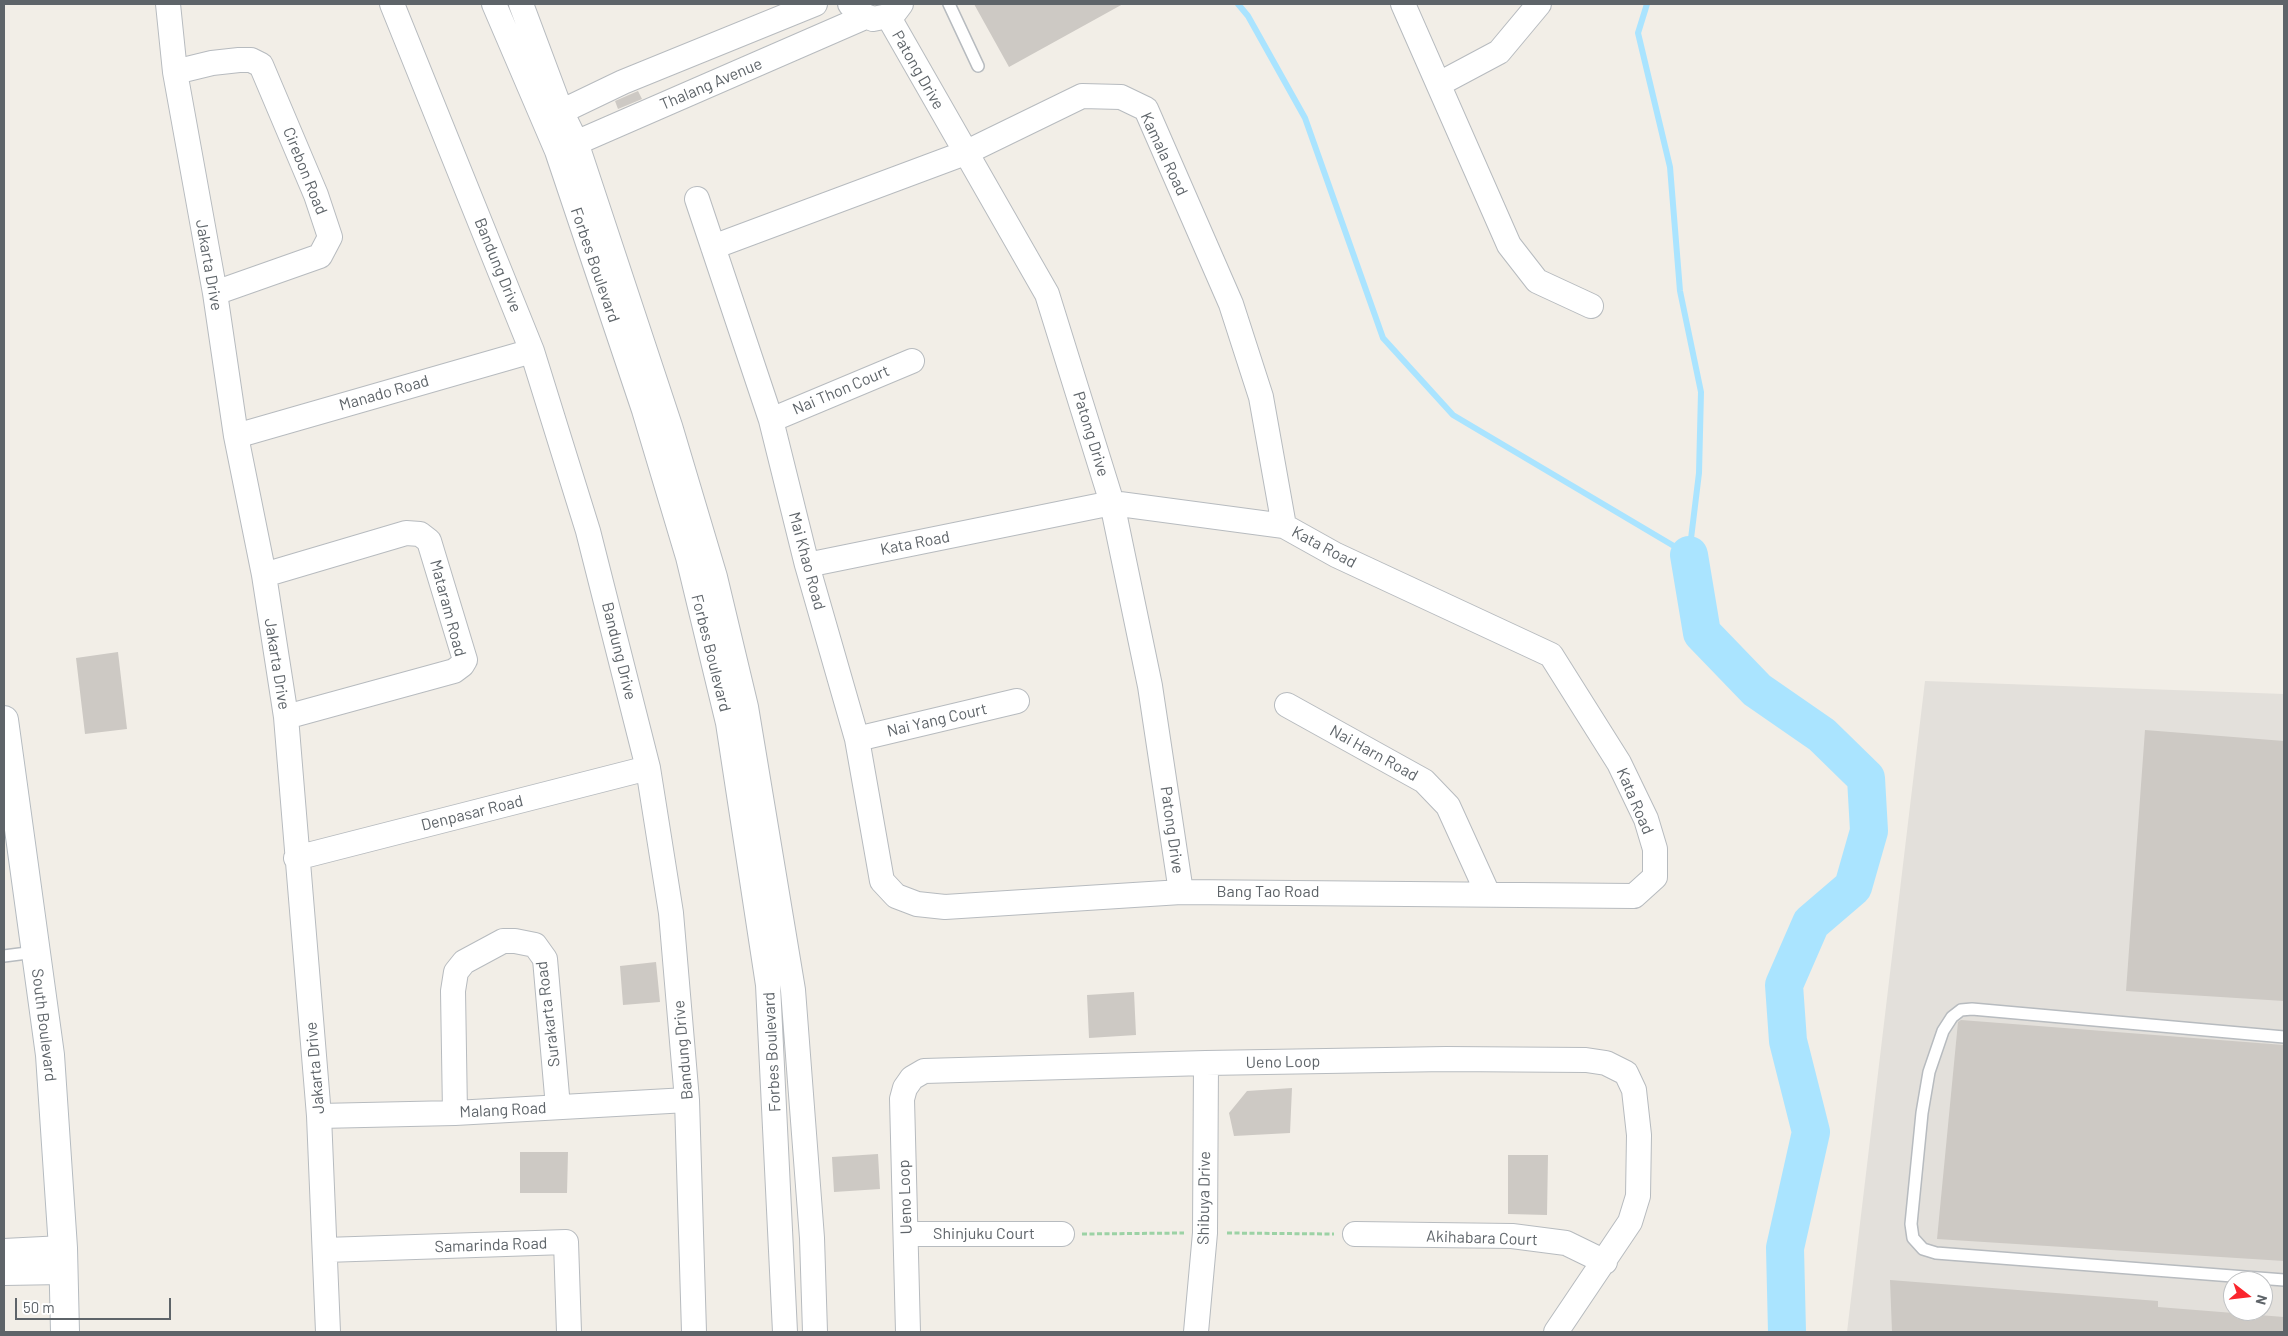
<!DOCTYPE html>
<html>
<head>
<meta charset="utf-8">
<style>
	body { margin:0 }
	#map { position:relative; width:2288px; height:1336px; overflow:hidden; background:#f2eee7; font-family:Barlow,sans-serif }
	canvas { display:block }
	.frame { position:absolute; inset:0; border:5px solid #5e6469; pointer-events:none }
	.north { position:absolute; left:2223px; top:1271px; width:50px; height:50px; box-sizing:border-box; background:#fff; border:1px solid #bfc1c3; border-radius:50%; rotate:106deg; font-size:14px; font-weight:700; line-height:20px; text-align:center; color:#5e6469 }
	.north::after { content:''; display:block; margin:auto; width:18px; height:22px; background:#fa252d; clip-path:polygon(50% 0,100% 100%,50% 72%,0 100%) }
	.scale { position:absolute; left:15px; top:1298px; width:156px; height:22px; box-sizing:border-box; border:2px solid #5e6469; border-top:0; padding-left:6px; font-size:15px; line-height:18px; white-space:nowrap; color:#5e6469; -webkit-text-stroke:4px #fff; paint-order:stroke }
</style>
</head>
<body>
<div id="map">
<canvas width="2288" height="1336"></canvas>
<div class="frame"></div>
<div class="north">N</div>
<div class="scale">50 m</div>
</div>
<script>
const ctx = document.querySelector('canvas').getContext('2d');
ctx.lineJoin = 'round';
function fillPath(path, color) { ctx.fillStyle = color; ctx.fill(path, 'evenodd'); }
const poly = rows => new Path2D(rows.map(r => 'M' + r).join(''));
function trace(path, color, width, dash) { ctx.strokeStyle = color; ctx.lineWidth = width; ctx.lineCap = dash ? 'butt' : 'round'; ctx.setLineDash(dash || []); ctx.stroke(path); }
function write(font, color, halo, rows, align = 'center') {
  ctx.font = font + ' Barlow,sans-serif'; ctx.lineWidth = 4; ctx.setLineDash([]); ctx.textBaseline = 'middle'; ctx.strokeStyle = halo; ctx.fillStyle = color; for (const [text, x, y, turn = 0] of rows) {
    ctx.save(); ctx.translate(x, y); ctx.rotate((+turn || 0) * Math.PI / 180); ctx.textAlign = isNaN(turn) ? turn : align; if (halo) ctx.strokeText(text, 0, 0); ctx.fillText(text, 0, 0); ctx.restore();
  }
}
const industrial = poly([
	[1925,681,2284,694,2284,1332,1847,1332],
	[2233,1281,2263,1281,2263,1311,2233,1311]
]);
const stream = poly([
	[1238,4,1248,16,1305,118,1383,338,1453,415,1689,555,1699,473,1701,392,1680,291,1670,167,1638,33,1647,4]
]);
const river = poly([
	[1689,555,1702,633,1757,690,1822,735,1866,778,1869,831,1853,887,1811,923,1784,985,1788,1041,1811,1132,1785,1248,1787,1332]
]);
const building = poly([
	[974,4,1123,4,1009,67],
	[638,91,642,99,618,109,615,101],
	[118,652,127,729,85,734,76,658],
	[2145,730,2284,741,2284,1001,2126,991],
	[656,962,660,1002,623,1005,620,966],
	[1134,992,1136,1035,1089,1038,1087,995],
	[1961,1020,2284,1045,2284,1261,1937,1239,1958,1022],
	[1292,1088,1290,1133,1234,1136,1229,1113,1247,1091],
	[520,1152,568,1152,567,1193,520,1193],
	[878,1154,880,1189,834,1192,832,1157],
	[1508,1155,1548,1155,1547,1215,1508,1214],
	[1890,1280,2158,1301,2158,1307,2284,1317,2284,1332,1892,1332]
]);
const path = poly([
	[1227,1233,1334,1234],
	[1082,1234,1184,1233]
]);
const service = poly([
	[949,4,978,66],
	[4,956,35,952],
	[2284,1037,1972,1009,1961,1010,1952,1017,1943,1031,1929,1072,1922,1113,1911,1224,1913,1238,1923,1249,1936,1253,2284,1280]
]);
const minor = poly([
	[168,4,175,72,215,293,236,436,264,575,286,717,319,1116,328,1332],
	[392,4,532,351,588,531,648,768,671,913,687,1100,694,1332],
	[494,4,557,151,644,410,688,557,728,723,768,985,785,1332],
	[521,4,561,111,576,142,670,426,715,577,746,707,793,990,812,1238,815,1332],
	[850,4,858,13,873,19,888,16,895,12,901,4],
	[1403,4,1509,245,1537,281,1591,306],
	[888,16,1047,294,1112,503,1150,686,1181,892],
	[175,72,212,63,239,60,251,60,261,65,316,195,330,237,320,256,215,293],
	[1439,84,1499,52,1539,4],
	[548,118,623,82,815,4],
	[562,149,865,17],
	[697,199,771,420,807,565,857,739,882,881,896,896,917,904,945,907,1181,892,1634,896,1655,877,1655,849,1646,819,1619,763,1551,655,1336,555,1284,526,1112,503,807,565],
	[713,247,965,153,1082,96,1121,97,1146,109,1231,304,1261,397,1284,526],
	[771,420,912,361],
	[236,436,532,351],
	[264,575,406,533,420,534,429,541,465,660,462,665,454,671,286,717],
	[1287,705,1424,781,1448,806,1488,894],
	[857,739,1017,701],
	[296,858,648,768],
	[455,1113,453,991,456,972,464,962,503,941,515,941,535,945,545,959,558,1107],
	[319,1116,455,1113,687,1100],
	[906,1234,1062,1234],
	[1355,1234,1512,1236,1566,1243,1605,1262],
	[325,1250,566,1242,569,1332],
	[4,1251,63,1248],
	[4,1273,63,1272],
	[908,1332,902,1099,905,1088,912,1078,924,1071,1206,1063,1446,1059,1586,1060,1606,1063,1626,1073,1634,1090,1639,1135,1638,1196,1630,1222,1556,1332],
	[1196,1332,1205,1233,1206,1063]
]);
const secondary = poly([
	[4,720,50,1055,63,1248,65,1332]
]);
const streetNames = [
	["Patong Drive",918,70,60],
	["Thalang Avenue",711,84,-23],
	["Kamala Road",1164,154,65],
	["Cirebon Road",305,171,68],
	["Jakarta Drive",209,265,80],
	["Bandung Drive",498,265,68],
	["Forbes Boulevard",595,265,71],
	["Nai Thon Court",841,390,-23],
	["Manado Road",384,393,-16],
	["Patong Drive",1091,434,73],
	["Kata Road",915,543,-11],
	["Kata Road",1324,547,28],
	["Mai Khao Road",807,561,75],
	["Mataram Road",448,608,75],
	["Bandung Drive",619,651,76],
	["Forbes Boulevard",711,653,76],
	["Jakarta Drive",277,664,81],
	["Nai Yang Court",937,720,-13],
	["Nai Harn Road",1374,753,29],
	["Kata Road",1635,801,67],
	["Denpasar Road",472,813,-14],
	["Patong Drive",1172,830,82],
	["Bang Tao Road",1268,892],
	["Surakarta Road",548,1014,-97],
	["South Boulevard",44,1025,83],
	["Bandung Drive",683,1050,-95],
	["Forbes Boulevard",772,1052,-93],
	["Ueno Loop",1283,1062,-1],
	["Jakarta Drive",315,1068,-95],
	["Malang Road",503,1110,-3],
	["Ueno Loop",905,1197,-92],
	["Shibuya Drive",1204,1198,-89],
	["Shinjuku Court",984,1234],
	["Akihabara Court",1482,1238,2],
	["Samarinda Road",491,1245,-2]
];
fillPath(industrial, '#e3e0db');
trace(stream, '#aae4ff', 6);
trace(river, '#aae4ff', 38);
fillPath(building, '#cdc9c4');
trace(service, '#b7bbbf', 14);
trace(minor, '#b7bbbf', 26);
trace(secondary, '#b5bbc0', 30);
trace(path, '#9cd2a5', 3, [5, 2.5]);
trace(service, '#fff', 11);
trace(minor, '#fff', 24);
trace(secondary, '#fff', 28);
write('16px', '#5e6469', '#fff', streetNames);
</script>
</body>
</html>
